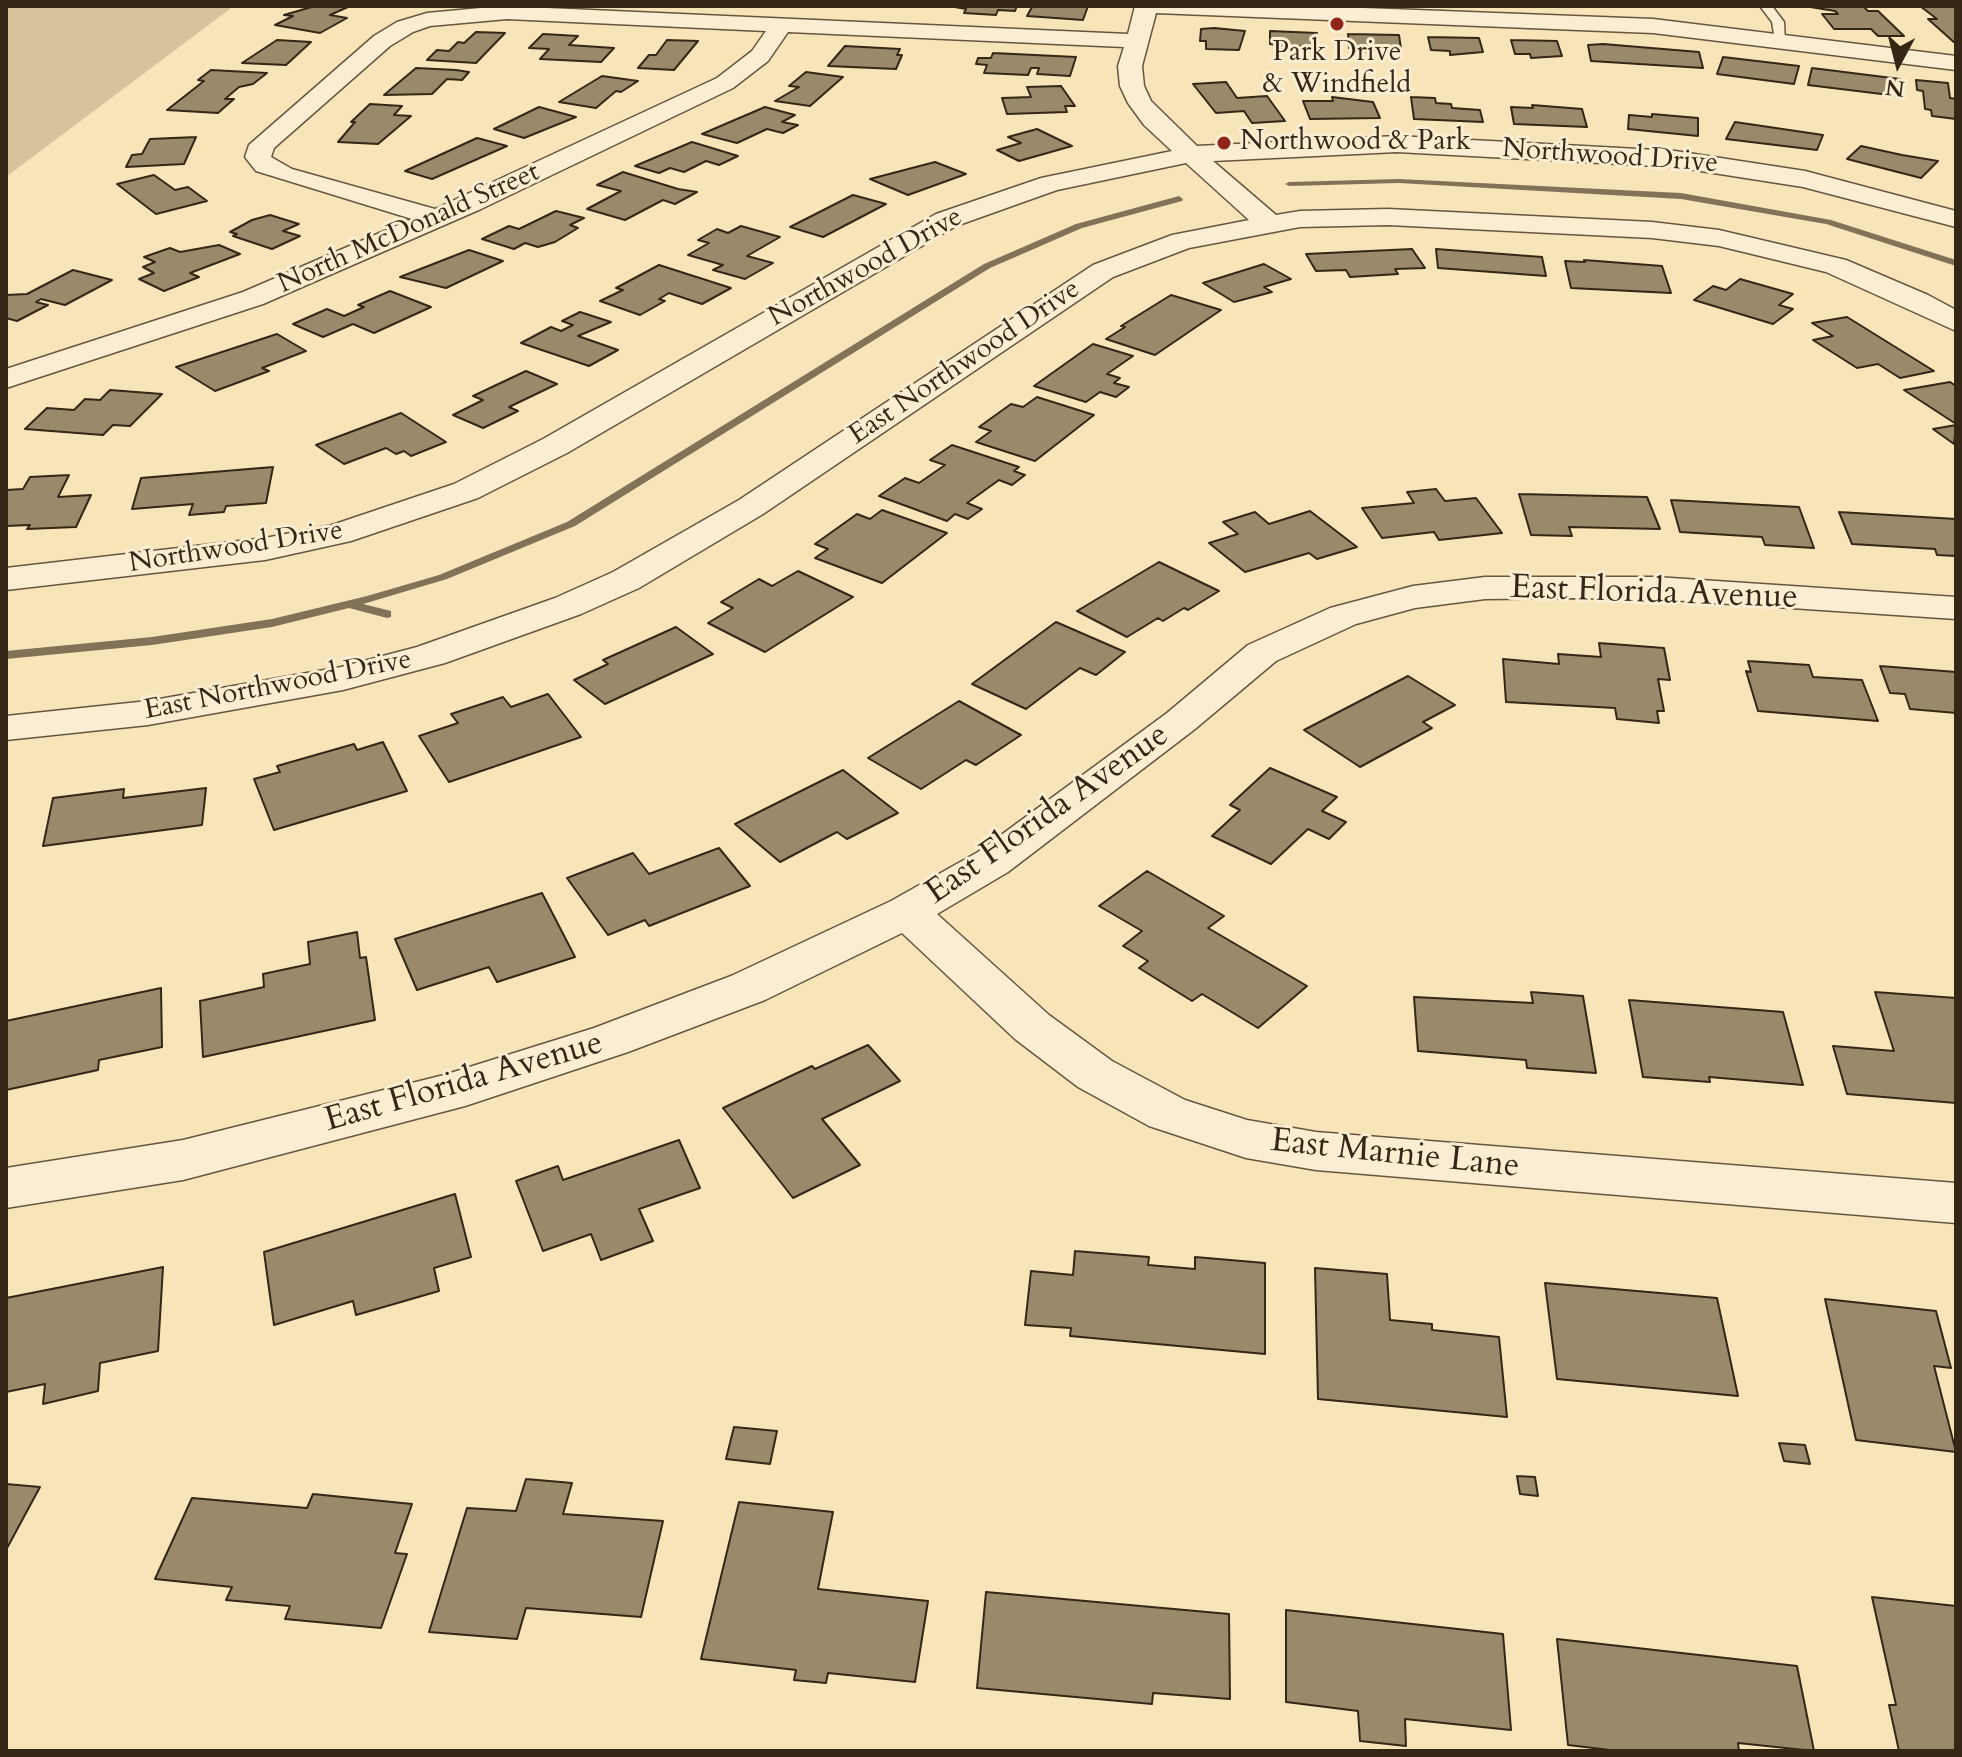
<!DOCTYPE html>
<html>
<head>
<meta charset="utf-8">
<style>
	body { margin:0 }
	#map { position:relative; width:1962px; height:1757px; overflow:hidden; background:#f8e4b9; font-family:Cardo,serif }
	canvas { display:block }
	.frame { position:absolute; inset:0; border:8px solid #352716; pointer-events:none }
	.north { position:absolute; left:1858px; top:24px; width:80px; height:80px; -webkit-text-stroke:6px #faedd2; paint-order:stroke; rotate:187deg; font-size:22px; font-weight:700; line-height:32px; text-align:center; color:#352716 }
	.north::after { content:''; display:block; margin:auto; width:28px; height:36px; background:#352716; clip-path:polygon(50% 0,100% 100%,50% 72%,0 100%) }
</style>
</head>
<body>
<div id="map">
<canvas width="1962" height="1757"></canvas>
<div class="frame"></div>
<div class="north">N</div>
</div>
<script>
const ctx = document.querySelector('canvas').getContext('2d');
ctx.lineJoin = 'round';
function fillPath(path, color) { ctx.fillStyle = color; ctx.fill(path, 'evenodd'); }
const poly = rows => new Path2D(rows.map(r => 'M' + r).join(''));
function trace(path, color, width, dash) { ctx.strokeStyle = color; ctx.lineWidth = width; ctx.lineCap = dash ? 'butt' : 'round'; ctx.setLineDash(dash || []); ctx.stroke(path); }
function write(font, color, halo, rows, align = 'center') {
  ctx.font = font + ' Cardo,serif'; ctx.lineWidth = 6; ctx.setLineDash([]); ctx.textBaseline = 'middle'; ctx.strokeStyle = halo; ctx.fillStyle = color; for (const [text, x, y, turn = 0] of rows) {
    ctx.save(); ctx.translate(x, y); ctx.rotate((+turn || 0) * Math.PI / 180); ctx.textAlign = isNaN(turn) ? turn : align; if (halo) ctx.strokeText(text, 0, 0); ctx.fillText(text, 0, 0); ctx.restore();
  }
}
const green = poly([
	[6,6,234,6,6,177]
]);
const stream = poly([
	[1399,179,1681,193,1831,220,1956,260,1956,266,1826,224,1681,199,1399,183,1289,186,1285,184,1289,182,1399,179],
	[1179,196,1183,199,1182,201,1082,228,990,268,575,526,447,579,363,604,391,611,391,617,387,618,349,608,272,627,152,645,6,659,6,651,152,637,272,619,367,596,439,575,567,522,984,264,1076,224,1179,196]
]);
const building = poly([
	[315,6,348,7,330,15,347,18,320,33,275,25,293,16,284,15,315,6],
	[949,6,1017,6,1015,11,998,10,996,15,964,13,966,9,949,6],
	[1088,6,1083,20,1027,16,1032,7,1088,6],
	[1804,6,1863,6,1868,11,1878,11,1904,36,1878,36,1871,29,1834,29,1822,14,1838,14,1835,11,1804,6],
	[1920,6,1956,6,1956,44,1928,19,1937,19,1920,6],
	[1214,28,1245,31,1239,50,1206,49,1206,41,1200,41,1201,29,1214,28],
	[1270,31,1317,33,1317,46,1300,46,1300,49,1270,44,1270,31],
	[476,32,505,33,476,63,427,60,437,50,449,51,458,42,464,43,476,32],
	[543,34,578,36,569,45,614,48,601,62,540,59,549,49,529,48,543,34],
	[1348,34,1399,35,1401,49,1365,52,1364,48,1349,48,1348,34],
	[1428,37,1479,38,1483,52,1450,55,1450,51,1431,50,1428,37],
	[277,40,311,42,286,65,242,63,277,40],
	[667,40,698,41,674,70,638,68,649,55,656,55,667,40],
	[1511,40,1557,41,1562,56,1531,58,1530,54,1515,54,1511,40],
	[1603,44,1699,52,1703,68,1591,61,1588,45,1603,44],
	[845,46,900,49,897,55,902,55,896,69,828,66,845,46],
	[993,53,1076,57,1070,76,1037,74,1039,68,1031,68,1028,75,984,73,987,65,976,64,978,58,991,58,993,53],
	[1723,57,1799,66,1794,84,1717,74,1723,57],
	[416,68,456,70,469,72,462,80,447,79,432,94,384,95,416,68],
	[1812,68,1900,79,1898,96,1808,85,1812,68],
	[211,70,267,73,253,84,239,87,225,99,234,99,218,113,167,110,204,81,198,80,211,70],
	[806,72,843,77,810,106,775,101,799,87,789,86,806,72],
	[602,76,638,81,621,92,616,91,596,108,559,102,602,76],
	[1916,80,1948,83,1950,98,1956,99,1956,119,1932,116,1931,110,1925,109,1923,91,1917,90,1916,80],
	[1226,82,1237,98,1267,96,1285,121,1252,123,1244,111,1216,113,1193,84,1226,82],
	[1061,86,1075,106,1065,106,1067,112,1007,114,1002,98,1031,97,1027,87,1061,86],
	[1332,97,1373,102,1380,118,1310,119,1303,101,1333,101,1332,97],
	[1411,97,1435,98,1436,103,1451,104,1452,108,1480,110,1483,122,1414,119,1411,97],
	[370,104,402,106,394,115,411,116,378,144,338,142,355,122,351,122,370,104],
	[1532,105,1582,109,1587,127,1514,124,1511,107,1533,108,1532,105],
	[539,107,576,117,524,138,494,129,539,107],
	[765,107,795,115,782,122,798,125,783,133,767,129,737,143,702,134,765,107],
	[1652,114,1698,118,1698,136,1628,129,1629,115,1652,117,1652,114],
	[1735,122,1823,135,1817,150,1726,139,1735,122],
	[1037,129,1072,146,1019,161,997,150,1021,143,1008,137,1037,129],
	[196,137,184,164,126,167,132,155,142,154,150,139,196,137],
	[477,138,507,146,432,179,405,171,477,138],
	[692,142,738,156,719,165,706,161,684,172,670,168,659,173,635,166,692,142],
	[1861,146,1902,155,1938,161,1921,178,1847,159,1861,146],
	[935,162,966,174,908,195,870,179,935,162],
	[623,172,678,189,697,192,675,204,663,200,625,220,587,209,621,191,597,185,623,172],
	[154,175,175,190,188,187,207,201,156,214,117,184,154,175],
	[853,195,886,204,823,237,790,227,853,195],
	[556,211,584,218,570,225,578,228,555,242,538,247,525,243,514,249,482,239,509,226,519,229,556,211],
	[270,215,299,224,283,231,300,236,272,249,233,236,237,234,230,232,252,220,270,215],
	[741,226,780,237,747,256,773,263,745,279,713,270,723,265,688,255,709,243,698,240,717,229,728,233,741,226],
	[219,245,240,254,190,273,199,277,164,291,139,279,154,273,143,267,155,262,144,257,170,248,180,252,219,245],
	[1412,249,1425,268,1395,269,1398,274,1350,277,1346,270,1316,271,1306,254,1412,249],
	[1436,249,1542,257,1546,276,1438,268,1436,249],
	[469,250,503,261,446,288,400,277,469,250],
	[1584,260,1662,266,1671,293,1571,288,1565,261,1585,262,1584,260],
	[1264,264,1291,279,1264,287,1272,292,1234,302,1203,283,1264,264],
	[659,265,731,288,702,304,669,293,659,299,665,301,640,315,600,301,623,290,616,288,659,265],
	[73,270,112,280,65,305,41,299,36,302,48,305,17,321,6,318,6,295,27,294,73,270],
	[1740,279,1793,294,1779,305,1793,309,1773,324,1694,300,1713,286,1726,290,1740,279],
	[390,291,431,307,374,333,353,324,323,337,293,324,327,309,344,316,364,307,358,305,390,291],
	[1171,295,1221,310,1155,355,1106,339,1125,327,1121,326,1171,295],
	[580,312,611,322,578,336,618,350,589,366,521,343,551,327,561,331,573,325,562,321,580,312],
	[1847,317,1934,371,1900,378,1878,364,1857,368,1813,340,1833,336,1812,323,1847,317],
	[277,334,306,351,262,368,269,371,215,391,176,367,277,334],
	[1093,344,1133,356,1107,374,1120,378,1114,383,1129,387,1116,397,1100,392,1086,402,1034,386,1093,344],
	[526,371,557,384,509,407,518,411,483,428,453,415,483,400,473,396,526,371],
	[1950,382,1956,386,1956,424,1904,390,1950,382],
	[110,390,162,394,130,426,113,425,103,435,25,429,47,408,74,410,85,399,100,400,110,390],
	[1037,397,1094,415,1035,461,976,442,991,431,979,427,1011,404,1023,407,1037,397],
	[401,413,446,442,411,456,404,451,396,454,386,448,344,464,316,445,401,413],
	[1956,425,1954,444,1933,429,1956,425],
	[952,445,1019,467,1014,471,1025,475,1012,485,999,480,967,503,982,509,968,519,955,514,947,521,879,496,905,478,919,483,945,465,930,460,952,445],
	[273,467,266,503,226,506,224,512,189,515,193,504,132,509,141,478,273,467],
	[69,475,58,497,91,495,76,527,27,529,30,525,6,526,6,490,23,489,30,477,69,475],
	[1436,489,1445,501,1476,498,1502,533,1439,540,1434,532,1382,538,1362,508,1414,503,1407,492,1436,489],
	[1519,494,1647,497,1660,529,1569,527,1572,536,1531,535,1519,494],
	[1671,500,1799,507,1814,548,1765,545,1762,537,1680,532,1671,500],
	[882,510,947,533,882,583,815,558,828,549,815,544,857,514,870,519,882,510],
	[1310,511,1357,547,1317,559,1309,553,1245,572,1209,543,1238,534,1223,522,1255,512,1269,524,1310,511],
	[1839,512,1956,519,1956,556,1937,555,1935,549,1852,544,1839,512],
	[1159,562,1219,591,1188,610,1184,608,1163,621,1158,618,1127,637,1077,611,1159,562],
	[798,571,853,597,765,652,708,623,733,608,721,602,759,579,772,586,798,571],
	[1056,622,1125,652,1096,675,1080,668,1026,709,972,684,1056,622],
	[676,627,713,654,605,704,574,680,608,664,603,660,676,627],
	[1599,643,1664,648,1670,680,1658,679,1664,711,1657,711,1659,723,1617,719,1615,708,1506,702,1503,659,1559,664,1558,654,1601,657,1599,643],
	[1748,661,1809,665,1813,677,1862,680,1878,721,1758,711,1746,671,1751,672,1748,661],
	[1880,666,1956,672,1956,713,1910,709,1905,694,1890,693,1880,666],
	[1408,676,1455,705,1423,722,1432,728,1360,767,1304,730,1408,676],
	[548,694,581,737,449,782,419,736,458,723,451,714,503,697,511,707,548,694],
	[959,701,1021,735,976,765,966,760,921,789,868,758,959,701],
	[383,742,407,791,274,830,254,779,280,772,277,766,354,744,357,750,383,742],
	[1270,768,1337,797,1322,811,1346,822,1329,839,1308,829,1271,864,1212,836,1240,810,1230,805,1270,768],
	[843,770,898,813,847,839,837,832,780,862,735,824,843,770],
	[206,788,202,825,43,846,53,798,124,789,123,798,206,788],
	[719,848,750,886,649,926,645,920,608,935,567,878,633,853,649,874,719,848],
	[1147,871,1224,916,1208,928,1307,986,1258,1028,1202,994,1192,1001,1139,968,1148,961,1123,946,1142,931,1099,906,1147,871],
	[542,893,575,957,497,982,489,967,417,990,395,939,542,893],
	[357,932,360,958,366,957,375,1020,203,1057,200,1001,264,987,263,974,310,964,308,942,357,932],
	[161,988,162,1047,99,1060,98,1070,6,1090,6,1021,161,988],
	[1531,992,1583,996,1596,1073,1527,1068,1526,1060,1418,1051,1414,997,1533,1003,1531,992],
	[1875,992,1956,998,1956,1103,1847,1094,1833,1046,1894,1051,1875,992],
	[1629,1000,1783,1012,1803,1085,1709,1077,1710,1082,1643,1077,1629,1000],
	[868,1045,900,1081,822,1119,860,1165,793,1198,723,1108,812,1066,815,1069,868,1045],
	[679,1140,700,1188,639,1209,653,1241,601,1260,591,1234,543,1251,516,1181,558,1166,563,1180,679,1140],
	[455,1194,471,1257,434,1268,439,1291,356,1315,353,1301,274,1325,264,1252,455,1194],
	[1075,1251,1149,1257,1148,1265,1195,1269,1195,1257,1265,1263,1265,1354,1070,1336,1071,1328,1025,1325,1031,1271,1073,1275,1075,1251],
	[163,1267,158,1351,100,1363,98,1391,43,1404,45,1384,6,1392,6,1298,163,1267],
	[1315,1268,1387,1274,1390,1320,1432,1324,1432,1330,1499,1337,1507,1417,1318,1399,1315,1268],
	[1545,1283,1717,1298,1738,1396,1557,1379,1545,1283],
	[1825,1299,1936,1311,1951,1368,1934,1366,1956,1452,1856,1440,1825,1299],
	[734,1427,777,1431,770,1464,726,1459,734,1427],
	[1779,1443,1805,1445,1810,1464,1784,1461,1779,1443],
	[1517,1476,1535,1477,1538,1496,1520,1494,1517,1476],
	[526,1479,572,1483,563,1514,663,1521,641,1617,526,1608,517,1639,429,1632,467,1508,516,1511,526,1479],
	[6,1484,40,1487,6,1550,6,1484],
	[313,1494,412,1504,395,1553,407,1554,381,1628,285,1619,290,1606,226,1600,232,1587,155,1579,192,1498,307,1508,313,1494],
	[739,1502,833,1512,818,1589,928,1601,915,1682,828,1673,826,1683,794,1680,796,1670,701,1659,739,1502],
	[986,1592,1229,1614,1230,1699,1153,1693,1152,1704,977,1688,986,1592],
	[1872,1597,1956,1606,1956,1751,1899,1751,1889,1705,1896,1705,1872,1597],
	[1286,1610,1503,1634,1511,1730,1405,1719,1406,1746,1360,1741,1358,1711,1286,1702,1286,1610],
	[1557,1639,1797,1666,1814,1751,1738,1743,1739,1751,1618,1751,1568,1745,1557,1639]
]);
const service = poly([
	[1760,6,1772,6,1784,22,1785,43,1775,40,1772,22,1760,6]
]);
const minor = poly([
	[502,6,1128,34,1135,6,1311,6,1653,19,1956,56,1956,70,1653,33,1156,13,1142,66,1144,86,1151,101,1197,146,1397,136,1675,151,1805,171,1956,211,1956,227,1803,187,1675,167,1397,152,1213,161,1276,215,1300,211,1388,209,1652,222,1719,230,1846,260,1928,295,1956,310,1956,331,1826,272,1719,246,1652,238,1388,225,1300,227,1189,248,1113,277,763,514,639,588,581,614,445,663,343,690,148,725,6,740,6,716,148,701,341,667,417,647,555,598,613,572,739,500,1093,265,1172,235,1249,220,1186,163,1057,190,956,226,567,453,478,498,351,541,265,560,6,590,6,568,265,538,332,525,454,484,543,439,936,214,1041,178,1172,151,1144,125,1128,103,1120,86,1118,66,1124,47,788,32,768,61,733,88,481,209,263,304,6,388,6,369,243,292,412,219,256,171,245,157,249,145,374,36,397,22,427,13,502,6],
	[507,19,766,31,752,51,717,78,435,209,292,169,271,157,274,148,390,46,413,32,430,26,507,19],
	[1485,577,1656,577,1956,597,1956,619,1656,599,1570,598,1485,599,1415,608,1356,624,1276,661,1195,729,1008,872,937,914,1049,1015,1112,1061,1185,1100,1247,1120,1316,1132,1956,1183,1956,1223,1316,1170,1246,1158,1149,1126,1078,1087,1015,1039,902,933,765,1000,628,1052,465,1106,183,1180,6,1208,6,1168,183,1140,444,1075,594,1028,731,976,891,901,978,852,1167,713,1248,645,1330,608,1413,586,1485,577]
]);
const markers = [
	[1337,24,8,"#8f2418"],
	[1224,143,8,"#8f2418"]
];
const farPoinames = [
	["Park Drive",1337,54],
	["& Windfield",1337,86],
	["Northwood & Park",1240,143,"left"]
];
const farStreetnames = [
	["Northwood Drive",1610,157,4],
	["North McDonald Street",409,229,-24],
	["Northwood Drive",866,268,-29],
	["East Northwood Drive",965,363,-34],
	["Northwood Drive",236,548,-9],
	["East Northwood Drive",278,686,-11]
];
const streetNames = [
	["East Florida Avenue",1654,594,2],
	["East Florida Avenue",1048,815,-35],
	["East Florida Avenue",464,1083,-16],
	["East Marnie Lane",1395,1155,6]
];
fillPath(green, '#d7c49d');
fillPath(stream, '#827257');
fillPath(building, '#9a896b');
trace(building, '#352716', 2);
trace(service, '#66563f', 3);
trace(minor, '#66563f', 3);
fillPath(service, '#faedd2');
fillPath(minor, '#faedd2');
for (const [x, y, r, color] of markers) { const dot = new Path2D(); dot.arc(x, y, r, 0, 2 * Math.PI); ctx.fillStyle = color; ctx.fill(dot); trace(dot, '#faedd2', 3); }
write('28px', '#352716', '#faedd2', farPoinames);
write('28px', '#352716', '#faedd2', farStreetnames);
write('34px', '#352716', '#faedd2', streetNames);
</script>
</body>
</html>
